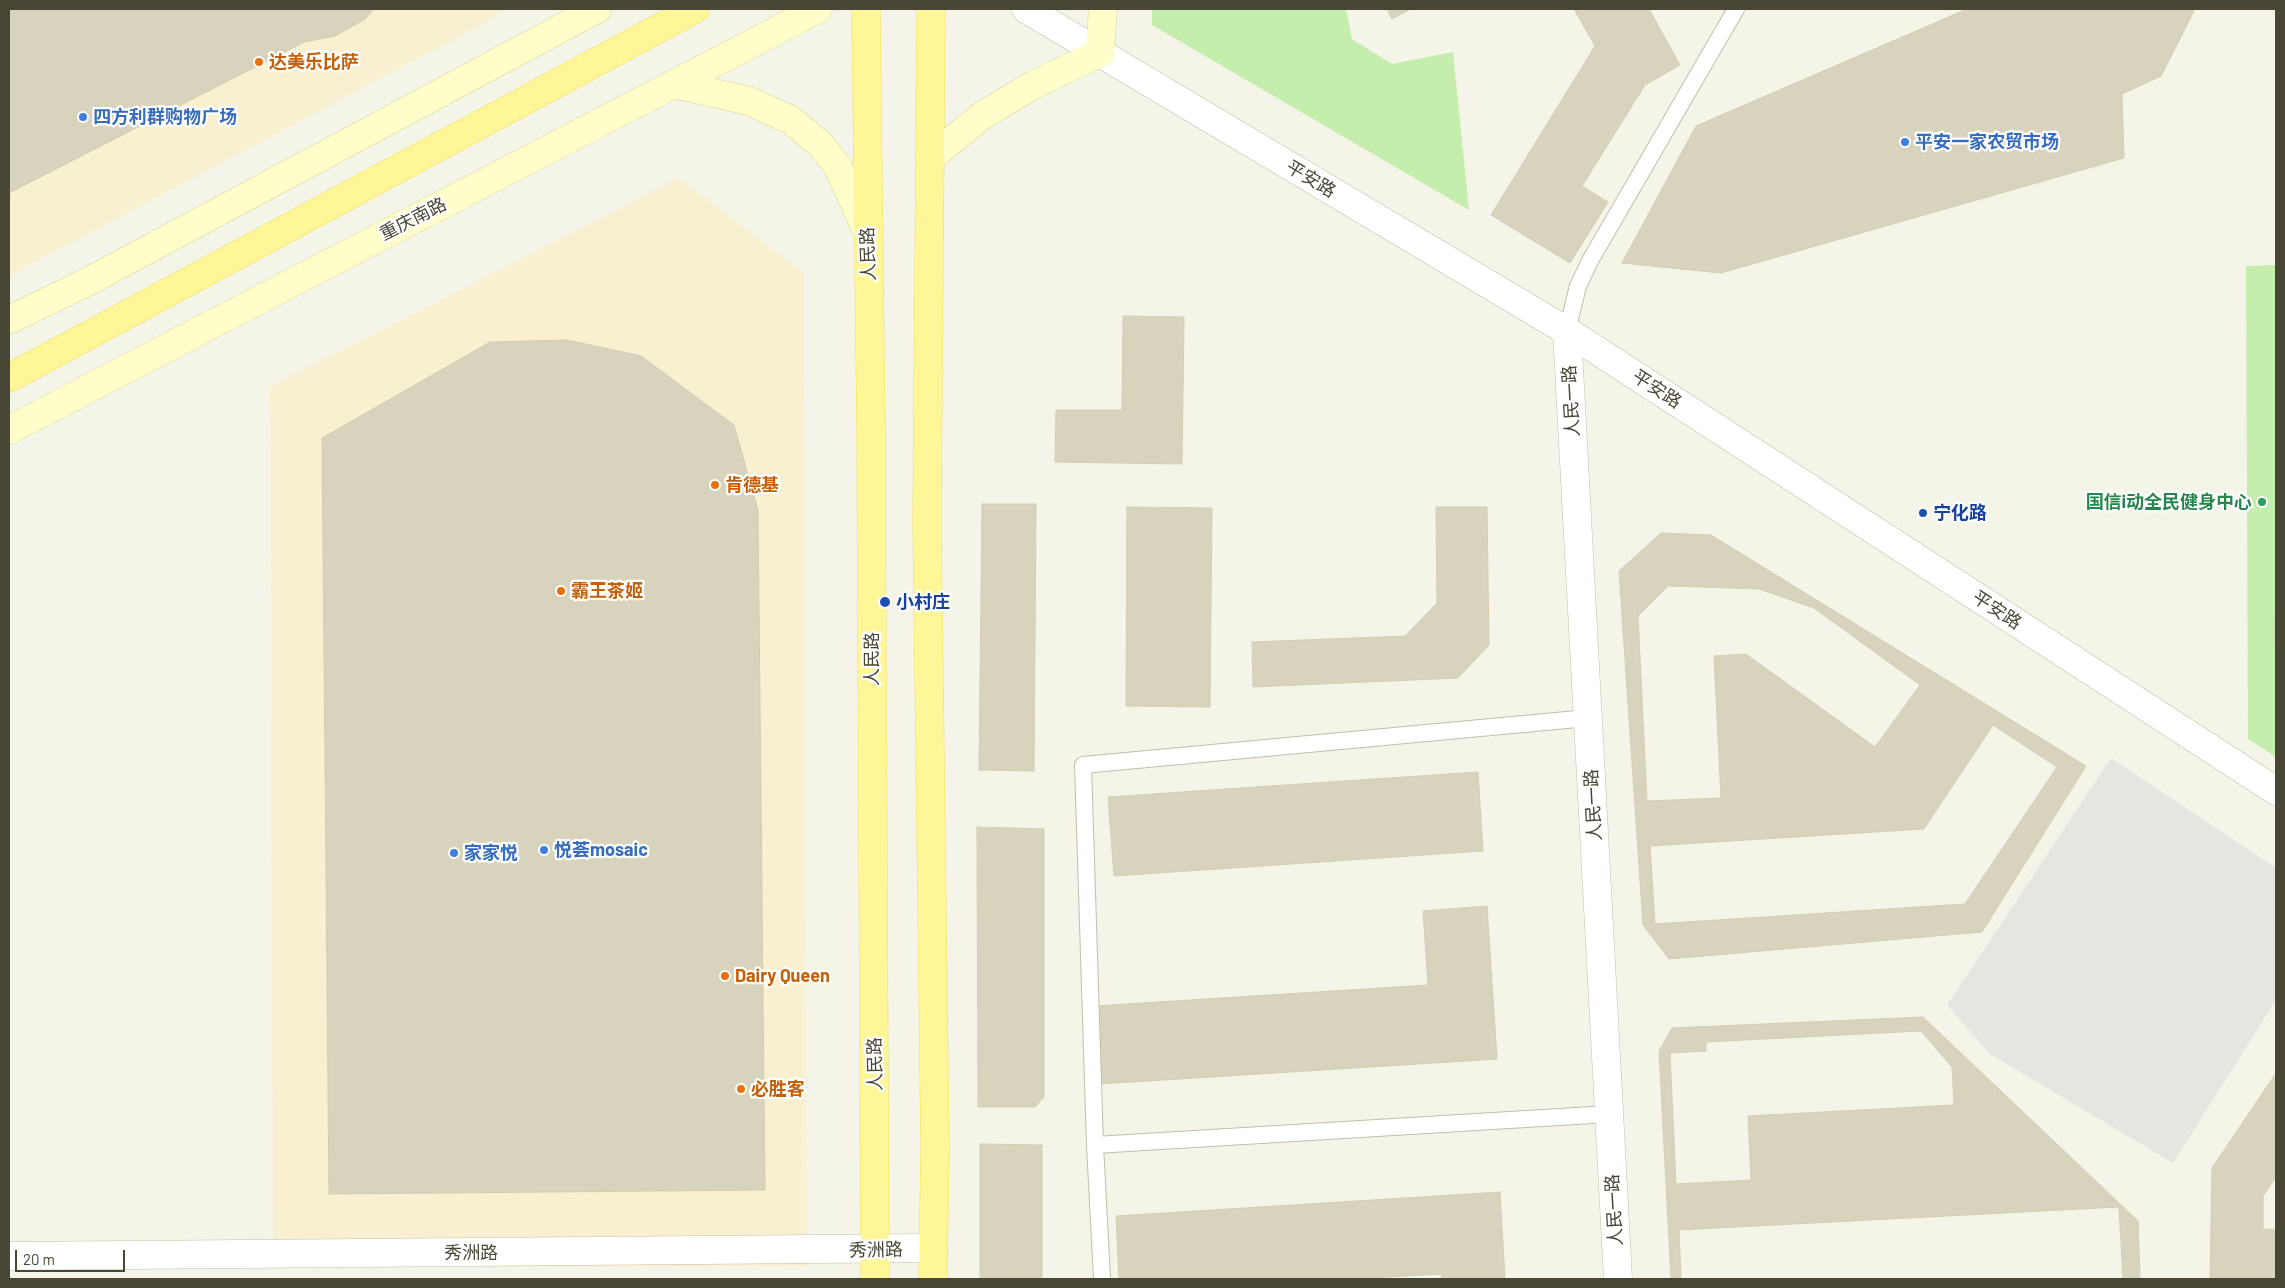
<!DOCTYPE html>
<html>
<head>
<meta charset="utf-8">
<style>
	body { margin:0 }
	#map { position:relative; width:2285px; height:1288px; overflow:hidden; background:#f5f4e8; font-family:Barlow,sans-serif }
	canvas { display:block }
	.frame { position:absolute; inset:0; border:10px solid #4a4636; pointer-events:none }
	.scale { position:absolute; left:15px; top:1250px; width:110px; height:22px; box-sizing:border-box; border:2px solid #4a4636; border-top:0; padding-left:6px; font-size:15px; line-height:18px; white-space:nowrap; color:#4a4636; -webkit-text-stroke:4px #fff; paint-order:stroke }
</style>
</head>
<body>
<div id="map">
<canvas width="2285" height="1288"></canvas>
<div class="frame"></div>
<div class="scale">20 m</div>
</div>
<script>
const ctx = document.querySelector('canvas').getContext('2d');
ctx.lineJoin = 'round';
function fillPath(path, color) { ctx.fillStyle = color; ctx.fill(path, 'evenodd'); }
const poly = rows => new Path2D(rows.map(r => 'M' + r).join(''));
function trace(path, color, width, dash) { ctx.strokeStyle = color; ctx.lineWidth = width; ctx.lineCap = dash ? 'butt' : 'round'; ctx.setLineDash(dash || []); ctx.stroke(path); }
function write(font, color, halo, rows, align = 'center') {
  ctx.font = font + ' Barlow,"Noto Sans SC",sans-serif'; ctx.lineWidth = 4.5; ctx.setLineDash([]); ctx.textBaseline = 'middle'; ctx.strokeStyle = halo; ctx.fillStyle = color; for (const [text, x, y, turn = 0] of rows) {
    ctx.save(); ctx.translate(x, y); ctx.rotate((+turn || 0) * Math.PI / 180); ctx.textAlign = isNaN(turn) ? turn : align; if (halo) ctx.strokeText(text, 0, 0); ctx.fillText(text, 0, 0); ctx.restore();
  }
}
const commercial = poly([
	[9,9,503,9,492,19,9,276],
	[679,178,804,273,807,1266,273,1267,270,387]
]);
const green = poly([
	[1152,9,1346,9,1352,39,1392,64,1453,52,1469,210,1152,25],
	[2276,265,2276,757,2248,739,2246,266]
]);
const parking = poly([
	[2111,758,2276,868,2276,1000,2173,1163,1990,1054,1947,1005]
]);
const building = poly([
	[9,9,374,9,365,19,335,36,304,42,9,193,9,9],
	[1387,9,1411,9,1392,19,1387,9],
	[1574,9,1649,9,1680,65,1645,85,1582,186,1608,202,1570,263,1491,215,1595,46,1574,9],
	[1967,9,2195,9,2161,76,2122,94,2124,158,1721,273,1622,263,1696,126,1967,9],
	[1123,316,1184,317,1182,464,1055,462,1056,410,1122,410,1123,316],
	[567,340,641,356,734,425,758,510,765,1190,329,1194,322,438,490,342,567,340],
	[982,504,1036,504,1034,771,979,770,982,504],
	[1127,507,1212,508,1210,707,1126,706,1127,507],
	[1436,507,1487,507,1489,645,1458,678,1253,687,1252,642,1405,636,1437,603,1436,507],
	[1661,533,1711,535,2086,766,1982,932,1669,959,1643,925,1619,571,1661,533],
	[2276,573,2276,643,2275,643,2276,573],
	[1668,586,1759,589,1814,608,1920,685,1875,747,1746,654,1714,656,1721,798,1647,801,1638,616,1668,586],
	[1993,725,2057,767,1965,904,1655,924,1650,846,1924,829,1993,725],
	[1478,772,1483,851,1114,876,1108,797,1478,772],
	[977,827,1044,829,1044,1097,1035,1107,978,1107,977,827],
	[1487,906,1497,1059,1100,1084,1095,1006,1428,985,1423,911,1487,906],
	[1923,1017,2138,1221,2140,1279,1671,1279,1659,1051,1672,1028,1923,1017],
	[1921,1031,1952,1067,1954,1105,1748,1116,1751,1180,1676,1184,1670,1053,1706,1051,1706,1042,1921,1031],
	[2274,1076,2276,1077,2276,1177,2263,1196,2263,1229,2276,1230,2276,1279,2210,1279,2212,1168,2274,1076],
	[980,1144,1042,1145,1042,1279,980,1279,980,1144],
	[1500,1192,1505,1279,1442,1279,1441,1274,1353,1279,1119,1279,1116,1216,1500,1192],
	[2119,1207,2123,1279,1681,1279,1679,1230,2119,1207]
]);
const service = poly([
	[1567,331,1578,286,1591,259,1736,9],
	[1095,1145,1609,1114],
	[1102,1279,1095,1145,1083,765,1588,718]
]);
const minor = poly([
	[9,1256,933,1248]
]);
const tertiary = poly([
	[1026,9,1567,331,2276,791],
	[1567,331,1618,1279]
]);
const secondary = poly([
	[674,84,749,101,791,120,821,145,838,167,867,231],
	[930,158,983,115,1035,84,1100,53,1103,9],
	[9,320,89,281,597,9],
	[9,430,818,9]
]);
const primary = poly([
	[866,9,871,433,875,1279],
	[931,9,927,520,935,1146,933,1279],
	[9,378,695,9]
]);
const markers = [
	[259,62,5,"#e8710a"],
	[83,117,5,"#3f7fe0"],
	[1905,142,5,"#3f7fe0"],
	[715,485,5,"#e8710a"],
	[2262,502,5,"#2e9e5b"],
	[1923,513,5,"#1a4fb4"],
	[561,591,5,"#e8710a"],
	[885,602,6,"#1a4fb4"],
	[544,850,5,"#3f7fe0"],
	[454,853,5,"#3f7fe0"],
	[725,976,5,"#e8710a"],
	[741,1089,5,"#e8710a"]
];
const foodNames = [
	["达美乐比萨",269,62],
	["肯德基",725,485],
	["霸王茶姬",571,591],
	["Dairy Queen",735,976],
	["必胜客",751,1089]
];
const shopNames = [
	["四方利群购物广场",93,117],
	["平安一家农贸市场",1915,142],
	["悦荟mosaic",554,850],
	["家家悦",464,853]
];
const streetNames = [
	["平安路",1311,179,31],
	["重庆南路",413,219,-27],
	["人民路",868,254,-92],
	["平安路",1657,389,33],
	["人民一路",1571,401,-93],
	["平安路",1997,610,33],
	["人民路",872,659,-90],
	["人民一路",1593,805,-93],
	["人民路",875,1064,-91],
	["人民一路",1614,1210,-93],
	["秀洲路",876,1250,-1],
	["秀洲路",471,1253]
];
const leisureNames = [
	["国信i动全民健身中心",2252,502]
];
const transitNames = [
	["宁化路",1933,513],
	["小村庄",896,602]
];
fillPath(commercial, '#f9f0d2');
fillPath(green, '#c4edae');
fillPath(parking, '#e6e5e0');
fillPath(building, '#d8d3bd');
trace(building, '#d4cdaf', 1);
trace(service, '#c2beaa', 18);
trace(minor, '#c2beaa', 29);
trace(tertiary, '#c2beaa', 29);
trace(secondary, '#d9d594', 29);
trace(primary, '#eedf5e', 29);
trace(service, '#fff', 16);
trace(minor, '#fff', 28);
trace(tertiary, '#fff', 28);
trace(secondary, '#fffdc9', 28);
trace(primary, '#fff698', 28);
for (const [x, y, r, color] of markers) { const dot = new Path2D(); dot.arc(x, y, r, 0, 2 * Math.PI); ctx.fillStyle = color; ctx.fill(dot); trace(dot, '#fff', 2); }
write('bold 18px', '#c56008', '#fff', foodNames, 'left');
write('bold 18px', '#366cbe', '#fff', shopNames, 'left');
write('18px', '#4a4636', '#fff', streetNames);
write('bold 18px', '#27864d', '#fff', leisureNames, 'right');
write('bold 18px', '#164399', '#fff', transitNames, 'left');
</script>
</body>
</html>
